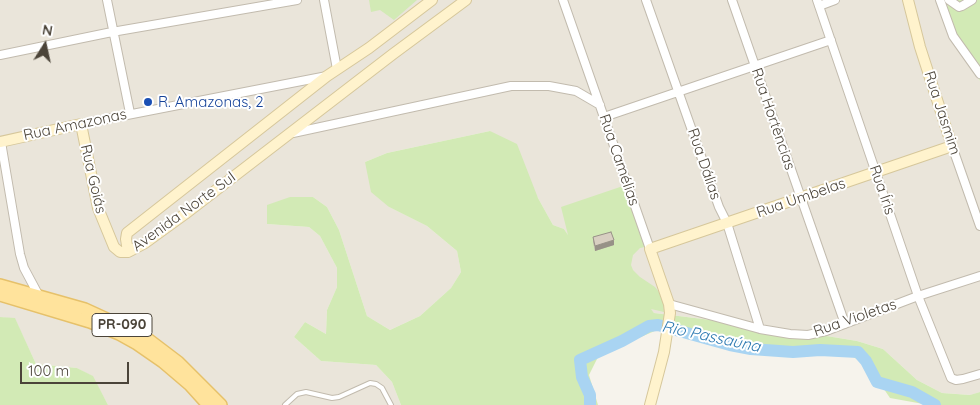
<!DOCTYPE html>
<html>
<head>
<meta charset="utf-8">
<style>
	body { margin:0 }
	#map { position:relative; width:980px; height:405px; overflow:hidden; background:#f6f3ec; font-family:Quicksand,sans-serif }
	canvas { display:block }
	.north { position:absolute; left:20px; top:20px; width:50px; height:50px; -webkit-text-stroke:4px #fff; paint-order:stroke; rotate:10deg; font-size:14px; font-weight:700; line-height:20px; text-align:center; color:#4b4439 }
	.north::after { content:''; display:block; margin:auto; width:18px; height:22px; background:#4b4439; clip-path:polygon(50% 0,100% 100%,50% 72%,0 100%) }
	.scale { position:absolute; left:20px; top:362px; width:109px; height:22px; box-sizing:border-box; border:2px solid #4b4439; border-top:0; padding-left:6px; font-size:15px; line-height:18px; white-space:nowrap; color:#4b4439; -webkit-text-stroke:4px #fff; paint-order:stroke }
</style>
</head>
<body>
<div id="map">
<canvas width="980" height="405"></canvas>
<div class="north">N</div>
<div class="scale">100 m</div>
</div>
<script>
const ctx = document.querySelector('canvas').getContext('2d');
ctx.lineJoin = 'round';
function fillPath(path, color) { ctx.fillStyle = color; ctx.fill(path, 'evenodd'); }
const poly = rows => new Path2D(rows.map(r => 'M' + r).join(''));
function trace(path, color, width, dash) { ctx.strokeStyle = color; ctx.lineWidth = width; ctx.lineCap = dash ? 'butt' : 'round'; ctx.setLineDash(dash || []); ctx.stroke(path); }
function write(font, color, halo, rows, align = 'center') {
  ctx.font = font + ' Quicksand,sans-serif'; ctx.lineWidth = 4; ctx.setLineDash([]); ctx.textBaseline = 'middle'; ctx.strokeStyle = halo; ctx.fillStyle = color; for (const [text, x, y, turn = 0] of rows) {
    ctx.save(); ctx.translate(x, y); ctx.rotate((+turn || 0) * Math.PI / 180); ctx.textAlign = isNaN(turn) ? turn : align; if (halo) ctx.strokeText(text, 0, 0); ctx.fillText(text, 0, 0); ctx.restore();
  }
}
const residential = poly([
	[0,0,947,0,968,61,980,81,980,392,971,395,942,393,917,380,883,349,857,341,784,329,654,313,640,298,581,255,564,229,553,225,538,198,490,131,387,153,365,162,389,207,427,226,457,251,461,272,451,288,420,316,390,330,367,316,339,230,327,207,313,197,290,197,267,224,309,227,320,236,337,268,337,287,327,310,326,334,305,322,294,337,321,361,376,365,392,382,401,405,108,405,92,376,77,368,36,364,15,319,0,317]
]);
const green = poly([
	[369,0,417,0,394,20,380,10,371,12],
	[947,0,980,0,980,81,968,61,948,19],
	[490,131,517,144,538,198,553,225,564,229,568,235,561,207,623,186,645,247,640,248,633,255,631,265,633,270,640,277,655,287,663,297,664,312,651,309,654,313,784,329,857,341,883,349,917,380,942,393,970,395,980,392,980,405,929,405,890,398,867,364,853,357,749,347,664,327,599,355,589,375,598,405,401,405,392,382,376,365,321,361,294,337,305,322,326,334,327,310,337,287,337,268,320,236,309,227,267,224,267,205,290,197,313,197,327,207,339,230,367,316,390,330,420,316,451,288,461,272,457,251,427,226,389,207,371,192,365,162,387,153],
	[0,317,15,318,36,364,77,368,93,376,108,405,0,405]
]);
const river = poly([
	[590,405,590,395,582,377,580,360,622,341,649,326,658,325,730,345,751,349,793,352,820,350,858,352,866,361,877,382,912,392,935,405]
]);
const lane = poly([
	[285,405,297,394,306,392,332,398,339,397,370,383,376,384,382,388,391,405]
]);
const street = poly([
	[107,0,130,113],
	[324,0,337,69],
	[563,0,650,249],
	[646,0,719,207,727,223,760,329],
	[732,0,845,324],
	[817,0,918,296,951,378,956,380,963,379,980,374],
	[940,0,953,36,980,74],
	[949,0,959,7,962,6,972,0],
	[819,6,835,0],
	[0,55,112,32,297,0],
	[604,117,831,40],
	[81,124,327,76],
	[293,133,511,86,549,86,576,91,600,105],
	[1,142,20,254,24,268,39,296],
	[952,146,980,226],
	[669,304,760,329,790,334,808,335,826,331,918,296,980,276]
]);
const secondary = poly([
	[0,142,81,124,98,208,114,247,120,252,128,252,145,243,185,214,393,54,466,0],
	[128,252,126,239,127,233,327,76,369,48,432,0],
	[650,405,664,352,670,313,669,304,650,249,952,146,920,47,908,0]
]);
const primary = poly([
	[0,285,85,309,133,331,149,340,178,362,221,405],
	[0,295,90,322,119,334,137,344,163,362,190,385,208,405]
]);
const wall = poly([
	[593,237,614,245,595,251,593,242]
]);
const shadedWall = poly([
	[614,240,614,245,595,251,595,246]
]);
const building = poly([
	[611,232,614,240,595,246,593,237,611,232]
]);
const markers = [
	[148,102,5,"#1a4fb4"]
];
const shields = [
	[122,325,60]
];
const shieldNames = [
	["PR-090",122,325]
];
const transitNames = [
	["R. Amazonas, 2",158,102]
];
const streetNames = [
	["Rua Jasmim",942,113,72],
	["Rua Hortências",773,119,71],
	["Rua Amazonas",75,125,-12],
	["Rua Camélias",619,160,71],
	["Rua Dálias",704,164,71],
	["Rua Goiás",93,179,77],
	["Rua Íris",882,190,71],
	["Rua Umbelas",801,198,-19],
	["Avenida Norte Sul",184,212,-36],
	["Rua Violetas",855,318,-19]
];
const waterNames = [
	["Rio Passaúna",711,337,12]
];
fillPath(residential, '#eae5da');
fillPath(green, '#d2eab5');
trace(river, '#a9d4f2', 12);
trace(lane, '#c2bbae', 6);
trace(street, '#c2bbae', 10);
trace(secondary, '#d6c79b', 12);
trace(primary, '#e6c16a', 14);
trace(lane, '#fff', 4);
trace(street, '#fff', 8);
trace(secondary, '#fff3cd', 10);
trace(primary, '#ffe39c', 11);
fillPath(wall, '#bab2a6');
fillPath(shadedWall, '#979187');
fillPath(building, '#d8cfc1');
trace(building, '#979187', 1);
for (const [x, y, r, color] of markers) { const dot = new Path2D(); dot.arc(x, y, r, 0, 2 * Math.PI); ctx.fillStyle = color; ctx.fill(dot); trace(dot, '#fff', 2); }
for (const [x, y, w] of shields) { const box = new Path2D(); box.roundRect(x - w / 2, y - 11.5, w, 23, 4); ctx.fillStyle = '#fff'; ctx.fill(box); trace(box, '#4b4439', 1); }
write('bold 14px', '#4b4439', null, shieldNames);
write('15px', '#164399', '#fff', transitNames, 'left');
write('15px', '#4b4439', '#fff', streetNames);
write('italic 16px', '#2e7ab2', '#fff', waterNames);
</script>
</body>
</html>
